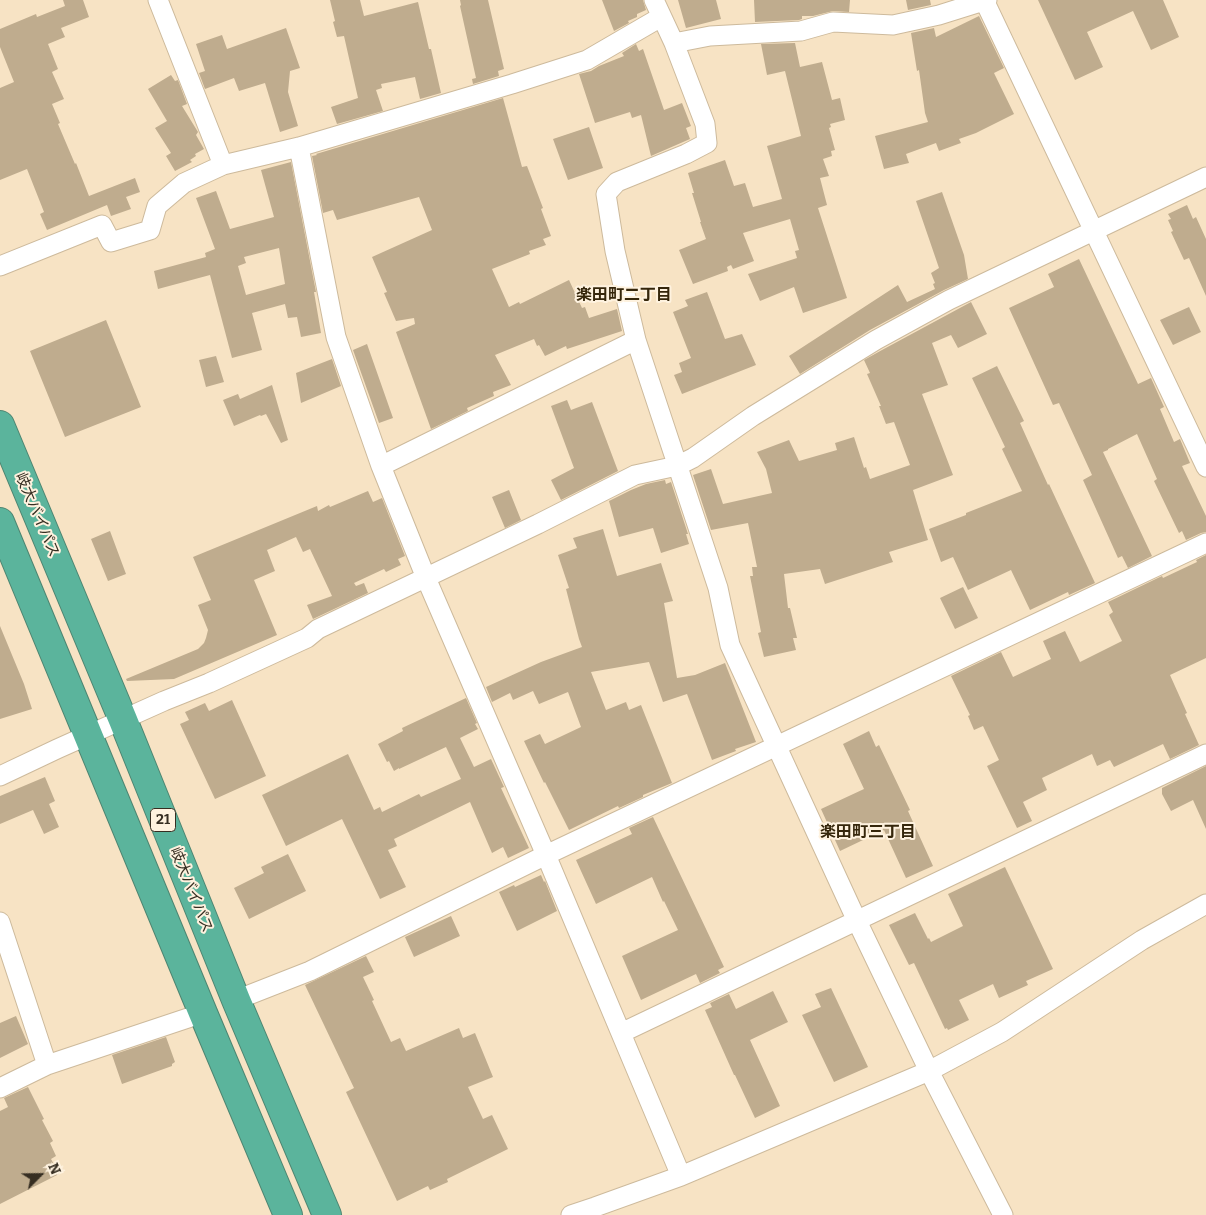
<!DOCTYPE html>
<html>
<head>
<meta charset="utf-8">
<style>
	body { margin:0 }
	#map { position:relative; width:1206px; height:1215px; overflow:hidden; background:#f7e3c4; font-family:Bitter,serif }
	canvas { display:block }
	.north { position:absolute; left:15px; top:1150px; width:50px; height:50px; -webkit-text-stroke:4px #fef2df; paint-order:stroke; rotate:67deg; font-size:14px; font-weight:700; line-height:20px; text-align:center; color:#362e22 }
	.north::after { content:''; display:block; margin:auto; width:18px; height:22px; background:#362e22; clip-path:polygon(50% 0,100% 100%,50% 72%,0 100%) }
</style>
</head>
<body>
<div id="map">
<canvas width="1206" height="1215"></canvas>
<div class="north">N</div>
</div>
<script>
const ctx = document.querySelector('canvas').getContext('2d');
ctx.lineJoin = 'round';
function fillPath(path, color) { ctx.fillStyle = color; ctx.fill(path, 'evenodd'); }
const poly = rows => new Path2D(rows.map(r => 'M' + r).join(''));
function trace(path, color, width, dash) { ctx.strokeStyle = color; ctx.lineWidth = width; ctx.lineCap = dash ? 'butt' : 'round'; ctx.setLineDash(dash || []); ctx.stroke(path); }
function write(font, color, halo, rows, align = 'center') {
  ctx.font = font + ' Bitter,"Noto Sans JP",serif'; ctx.lineWidth = 4; ctx.setLineDash([]); ctx.textBaseline = 'middle'; ctx.strokeStyle = halo; ctx.fillStyle = color; for (const [text, x, y, turn = 0] of rows) {
    ctx.save(); ctx.translate(x, y); ctx.rotate((+turn || 0) * Math.PI / 180); ctx.textAlign = isNaN(turn) ? turn : align; if (halo) ctx.strokeText(text, 0, 0); ctx.fillText(text, 0, 0); ctx.restore();
  }
}
const building = poly([
	[63,0,83,0,89,17,61,28,65,37,48,44,58,69,52,72,64,99,52,104,60,123,58,124,75,164,76,163,89,196,135,178,140,192,126,197,131,209,111,216,107,205,47,230,40,214,44,212,27,169,0,180,0,88,14,82,0,47,0,29,36,14,37,17,65,6],
	[330,0,360,0,364,16,418,2,429,49,431,49,441,93,420,99,415,77,381,84,382,88,376,90,383,111,337,124,331,107,358,98,344,36,337,37,333,22,335,21],
	[460,0,488,0,504,69,498,71,499,76,473,84,472,79,476,78,460,6,461,5],
	[602,0,643,0,646,10,637,14,637,17,628,21,629,23,614,31],
	[678,0,716,0,721,19,686,28],
	[754,0,850,0,849,12,833,11,813,16,802,16,802,19,799,20,755,22],
	[906,0,930,0,931,5,908,10],
	[1038,0,1163,0,1179,37,1151,50,1133,11,1087,32,1103,67,1075,80],
	[979,16,1004,68,994,73,1014,114,976,133,959,139,961,143,939,151,936,143,906,154,909,163,884,169,875,136,928,122,925,113,919,70,917,71,911,33,934,28,936,37],
	[286,28,300,68,290,71,288,92,298,126,280,132,265,83,239,91,234,78,205,89,199,73,205,71,196,44,222,35,227,49],
	[795,43,800,67,822,62,832,100,840,98,845,120,830,124,831,127,829,128,835,150,831,151,832,156,823,159,829,176,820,178,827,205,818,208,847,298,803,313,794,287,760,301,748,274,797,258,795,251,799,250,790,219,743,233,754,261,733,269,731,265,727,267,728,271,693,284,679,250,706,239,700,222,701,222,692,193,694,193,688,173,725,160,734,186,745,183,753,207,782,199,767,146,801,136,785,71,767,75,761,44],
	[636,44,639,51,643,49,664,110,682,103,691,126,686,128,690,139,651,156,641,115,632,118,630,112,595,123,579,74,591,71,599,66,624,56,622,53],
	[171,75,175,81,178,80,187,104,182,106,198,132,196,135,204,149,195,154,196,156,190,160,192,162,175,171,166,156,171,153,155,128,167,121,148,89],
	[503,98,522,167,527,166,543,208,541,209,551,236,543,239,546,245,529,251,530,254,492,269,509,307,519,302,520,304,569,280,582,308,585,307,589,318,617,309,622,331,567,349,566,346,545,356,539,345,537,346,534,339,495,355,511,385,493,392,494,396,467,408,468,411,431,429,396,332,415,324,414,318,396,321,384,293,387,292,372,257,432,230,419,197,337,220,333,210,323,213,312,156,317,155,316,154],
	[589,127,603,168,568,180,553,139],
	[291,162,316,292,314,292,321,333,301,337,297,317,288,318,285,304,252,313,262,350,232,358,210,275,158,289,154,271,206,257,205,253,215,249,196,198,216,191,230,229,274,217,261,170],
	[279,248,285,284,246,295,238,266,246,263,244,257],
	[942,192,964,255,968,279,944,290,870,330,800,374,789,356,898,285,907,302,935,289,933,284,935,283,931,273,939,268,916,201],
	[1187,205,1193,219,1196,217,1206,239,1206,296,1189,258,1184,260,1171,232,1173,231,1168,220,1171,219,1168,214],
	[1079,259,1138,384,1151,378,1164,407,1160,409,1174,442,1180,439,1190,463,1182,466,1206,516,1206,532,1201,533,1186,540,1182,531,1179,533,1154,481,1157,479,1137,434,1108,449,1108,450,1103,452,1152,556,1128,568,1122,556,1118,558,1083,480,1092,475,1059,403,1053,405,1009,308,1054,287,1048,274],
	[707,292,725,339,742,334,756,365,682,394,674,375,682,372,679,363,691,358,673,312,688,306,685,300],
	[971,302,987,334,958,348,951,335,932,343,948,385,922,394,953,475,913,490,928,540,889,552,893,562,825,584,820,569,784,574,788,608,790,608,797,638,793,638,796,650,764,657,758,633,761,632,750,576,753,576,752,567,757,567,748,523,711,530,693,475,711,469,723,504,772,493,766,469,757,452,789,440,799,461,837,450,835,443,854,437,864,468,866,467,870,479,910,465,894,422,886,424,879,406,881,406,867,374,870,373,864,360,882,350],
	[1189,307,1201,332,1173,345,1160,320],
	[106,320,141,407,65,437,30,351],
	[367,344,393,418,379,423,353,350],
	[216,356,224,382,206,387,199,360],
	[332,359,341,386,301,403,296,373],
	[997,366,1024,421,1020,423,1048,485,1049,484,1095,583,1069,595,1068,592,1030,610,1011,570,968,590,953,557,941,562,929,529,966,515,966,513,1022,491,1002,449,1005,447,972,378],
	[272,385,288,440,281,443,266,414,261,416,260,415,234,426,223,400,238,394,240,399],
	[567,400,571,410,592,402,618,471,561,500,551,480,574,468,551,406],
	[665,480,666,484,671,482,688,534,686,534,689,544,661,553,653,528,619,537,609,501,631,490,646,484],
	[509,490,521,520,505,528,492,497],
	[368,491,373,502,382,498,405,556,398,559,401,565,386,572,384,569,354,583,356,586,364,583,368,593,313,619,307,605,332,596,310,549,303,552,296,537,267,550,275,571,254,580,277,635,174,679,127,681,126,679,198,649,204,643,206,638,208,630,198,605,211,600,193,557,317,506,318,511,329,505,330,507],
	[603,529,617,576,661,563,673,601,664,603,677,678,695,675,725,663,756,742,735,749,736,751,712,760,687,694,663,702,649,662,591,672,606,710,626,702,629,710,641,705,672,783,643,795,643,797,619,808,618,806,569,830,545,782,544,783,524,741,540,734,545,744,581,727,568,692,539,704,533,691,513,700,510,693,492,702,486,687,541,662,582,647,579,639,566,589,569,588,558,555,577,548,573,538],
	[110,531,126,574,108,581,91,539],
	[1206,555,1206,658,1170,675,1187,713,1185,714,1199,745,1170,759,1163,744,1114,767,1110,760,1097,766,1092,754,1042,778,1047,790,1023,802,1032,821,1017,828,987,766,999,760,983,726,974,730,968,716,970,715,951,676,1001,652,1013,677,1051,659,1043,641,1065,631,1080,662,1122,641,1109,615,1113,612,1108,602,1162,576,1163,578,1197,562,1196,560],
	[963,587,978,618,955,629,940,598],
	[0,626,24,684,32,709,0,719],
	[466,698,477,723,475,724,478,729,460,738,474,767,491,759,504,787,501,788,529,848,508,858,503,847,492,853,470,802,394,839,397,846,388,850,406,887,380,899,342,819,286,846,262,795,348,754,374,810,380,807,382,812,419,794,421,797,461,779,446,747,399,769,399,768,394,771,389,761,387,762,378,744,403,731,402,728],
	[232,700,266,776,215,799,180,724,189,720,185,712,205,703,209,711],
	[869,731,876,747,879,745,910,810,908,811,933,866,906,878,884,830,840,851,821,809,864,789,843,744],
	[1206,766,1206,829,1193,800,1171,811,1162,794,1162,788],
	[45,777,55,801,49,804,59,827,44,834,33,810,0,824,0,796],
	[653,817,724,967,718,970,720,973,700,983,696,974,641,1000,622,956,678,930,664,901,663,902,652,877,596,904,576,860,632,834,629,828],
	[288,854,306,891,249,919,234,888,264,873,261,867],
	[1005,867,1053,969,1026,981,1028,985,999,998,993,984,959,1000,969,1020,948,1030,947,1028,945,1029,914,963,909,965,889,925,915,913,928,939,929,938,931,942,963,926,948,894],
	[541,875,544,882,545,881,557,911,517,931,499,892,514,885,515,887],
	[451,916,460,936,414,957,405,937],
	[366,956,374,972,363,977,374,1000,372,1001,391,1042,400,1038,406,1051,459,1028,463,1038,475,1033,493,1077,468,1087,483,1119,492,1115,508,1149,447,1179,448,1182,430,1190,428,1186,397,1201,346,1092,354,1088,305,985],
	[831,988,868,1067,834,1082,802,1015,821,1007,815,994],
	[773,991,788,1022,750,1040,780,1106,755,1118,735,1075,734,1075,705,1010,712,1007,710,1003,729,994,736,1009],
	[16,1016,28,1044,0,1058,0,1023],
	[166,1037,175,1062,172,1064,172,1066,122,1084,112,1055],
	[28,1087,44,1119,42,1120,53,1141,50,1143,56,1156,51,1159,59,1174,0,1204,0,1111,8,1107,4,1098]
]);
const street = poly([
	[158,0,223,165],
	[984,0,1206,467],
	[674,43,710,36,801,31,833,22,893,25,939,15,987,0],
	[299,147,336,337,381,466,426,578,546,855,681,1176],
	[0,266,102,225,111,242,150,230,157,206,184,183,223,165,299,147,512,84,587,60,661,17],
	[636,340,718,588,730,645,857,921,929,1071,1003,1215],
	[381,466,636,340,615,251,606,194,617,182,686,154,707,143,705,124,674,43,654,0],
	[0,776,57,749,164,701,209,683,307,638,318,629,538,524,635,475,677,466,693,458,753,416,876,340,949,300,1206,177],
	[0,922,47,1065],
	[236,1000,310,971,546,855,1206,543],
	[621,1033,1206,754],
	[0,1088,47,1065,203,1013],
	[571,1215,595,1207,681,1176,929,1071,1002,1032,1142,940,1206,904]
]);
const highway = poly([
	[0,425,123,720,236,1000,327,1215],
	[0,522,203,1013,288,1215]
]);
const shields = [
	[163,820,25]
];
const shieldNames = [
	["21",163,820]
];
const streetNames = [
	["岐大バイパス",37,515,67],
	["岐大バイパス",191,890,68]
];
const neighbourhoodNames = [
	["楽田町二丁目",624,296],
	["楽田町三丁目",868,833]
];
fillPath(building, '#bfac8e');
trace(street, '#cdba9c', 21);
trace(highway, '#4e8571', 30);
trace(street, '#fff', 19);
trace(highway, '#5bb49c', 28);
for (const [x, y, w] of shields) { const box = new Path2D(); box.roundRect(x - w / 2, y - 11.5, w, 23, 4); ctx.fillStyle = '#fef2df'; ctx.fill(box); trace(box, '#362e22', 1); }
write('bold 14px', '#362e22', null, shieldNames);
write('15px', '#362e22', '#fef2df', streetNames);
write('bold 16px', '#35260b', '#fef2df', neighbourhoodNames);
</script>
</body>
</html>
